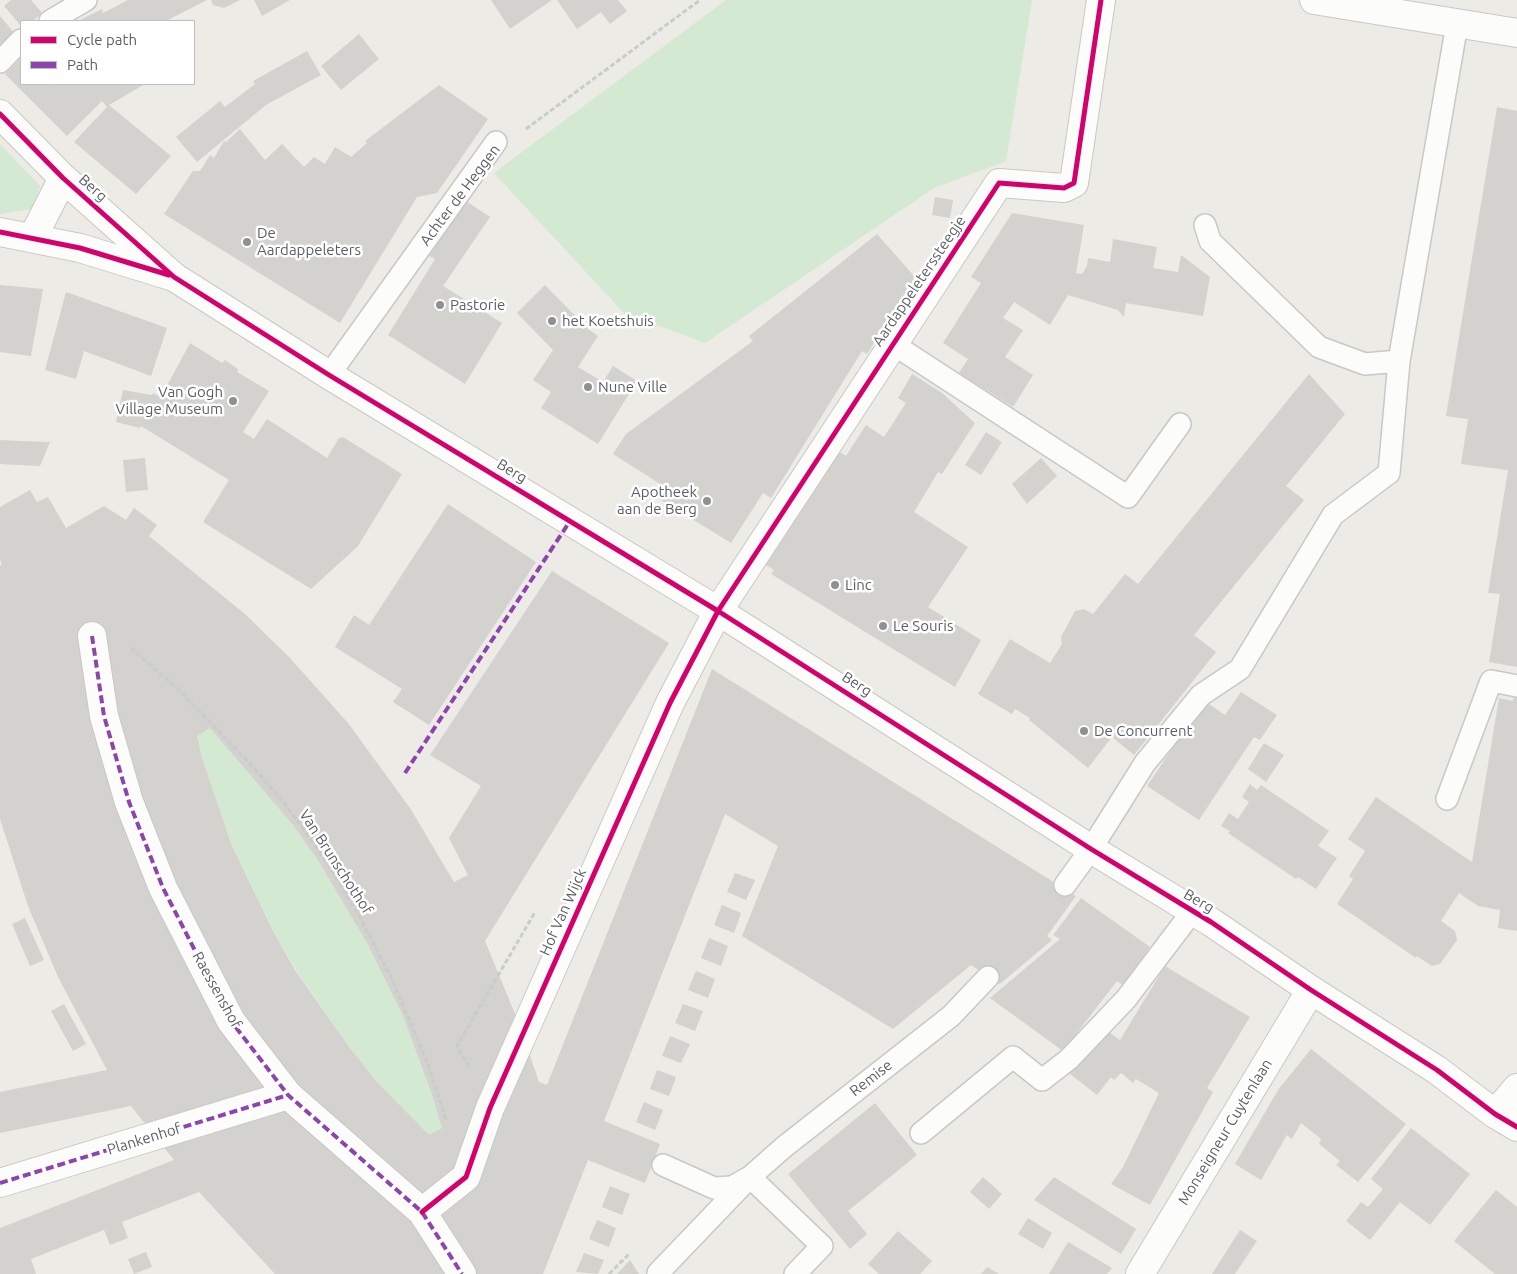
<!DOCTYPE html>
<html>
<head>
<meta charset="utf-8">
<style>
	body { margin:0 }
	#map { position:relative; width:1517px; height:1274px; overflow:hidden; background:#ecebe6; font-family:Ubuntu,sans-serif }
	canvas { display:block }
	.legend { position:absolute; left:20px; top:20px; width:175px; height:65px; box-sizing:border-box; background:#fff; border:1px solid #bdbfc1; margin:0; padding:6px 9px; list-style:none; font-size:15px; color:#5b5f65 }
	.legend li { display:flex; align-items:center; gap:10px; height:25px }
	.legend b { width:25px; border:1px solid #bdbfc1 }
</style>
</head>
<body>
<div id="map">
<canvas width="1517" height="1274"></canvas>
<ul class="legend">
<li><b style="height:6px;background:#d6006c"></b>Cycle path</li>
<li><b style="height:6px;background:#8e44ad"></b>Path</li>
</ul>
</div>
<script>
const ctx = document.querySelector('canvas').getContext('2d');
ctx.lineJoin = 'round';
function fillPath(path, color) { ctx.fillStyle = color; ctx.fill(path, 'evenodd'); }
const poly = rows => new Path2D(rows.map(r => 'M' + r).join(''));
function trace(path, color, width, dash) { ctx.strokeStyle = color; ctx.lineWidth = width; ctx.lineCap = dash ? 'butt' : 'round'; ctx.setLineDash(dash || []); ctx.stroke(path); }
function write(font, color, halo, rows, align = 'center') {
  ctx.font = font + ' Ubuntu,sans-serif'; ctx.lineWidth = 5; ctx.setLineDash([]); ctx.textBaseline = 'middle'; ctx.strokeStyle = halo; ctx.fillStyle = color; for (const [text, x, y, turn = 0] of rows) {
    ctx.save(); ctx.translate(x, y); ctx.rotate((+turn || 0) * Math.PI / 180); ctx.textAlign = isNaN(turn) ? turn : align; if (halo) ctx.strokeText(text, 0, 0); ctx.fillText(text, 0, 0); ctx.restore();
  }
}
const green = poly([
	[726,0,1032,0,1006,161,934,188,705,343,624,313,494,173],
	[0,144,40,186,32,209,0,214],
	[210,728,293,825,319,862,368,945,403,1016,431,1092,442,1128,429,1135,378,1083,349,1047,296,970,273,931,232,846,202,758,197,736]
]);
const building = poly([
	[11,0,31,0,42,13,33,21,21,21,21,26,4,6],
	[128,0,207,0,166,21,78,21,102,9,103,13],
	[211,0,240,0,224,8,213,5],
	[254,0,290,0,262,16],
	[491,0,552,0,510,29],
	[557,0,618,0,627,11,610,24,601,12,577,29],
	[0,16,16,35,0,52],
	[359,34,379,59,341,90,321,66],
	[307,51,321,75,266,105,197,162,176,137,220,101,225,107,255,84,253,81],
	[21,58,21,84,145,84,109,105,171,156,136,194,74,142,107,107,102,101,67,136,5,74],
	[439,85,488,119,437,193,417,197,340,323,164,214,193,171,200,171,210,155,214,158,224,141,226,142,240,129,265,160,282,144,304,167,314,157,325,164,335,147,351,157,367,143,365,141],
	[1497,107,1517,111,1517,667,1489,662,1500,594,1488,593,1508,470,1461,464,1468,419,1446,416],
	[935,197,953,200,950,218,932,215],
	[466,201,490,217,443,286,502,323,465,384,388,335,435,259,429,256],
	[1012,213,1084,225,1076,273,1082,274,1087,266,1088,258,1110,262,1113,239,1157,247,1153,268,1178,272,1181,255,1210,277,1203,316,1126,303,1124,317,1118,310,1068,295,1050,325,1014,302,1003,318,1023,330,1005,357,1033,375,1013,407,959,373,968,359,943,343,981,283,971,277],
	[877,234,915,277,867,354,862,351,771,498,763,493,731,543,658,498,665,487,613,454,626,434,753,341,749,336],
	[0,285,43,289,31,356,0,352],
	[545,285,588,329,598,336,578,367,603,382,613,366,637,381,598,444,541,408,551,392,533,380,553,350,517,313],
	[66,292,167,328,151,376,84,351,76,379,45,370],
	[190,343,222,363,225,360,238,369,237,372,269,391,243,432,254,439,267,419,327,458,339,438,343,437,402,474,358,546,311,589,203,522,229,480,141,426,140,428,116,422,123,390,152,395,153,393,161,397],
	[912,374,942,393,975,423,942,474,938,472,914,512,968,547,928,607,981,640,955,687,771,574,774,570,764,564,835,449,846,456,866,425,884,437,906,403,898,398],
	[1309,374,1345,414,1286,486,1304,500,1194,635,1216,652,1134,755,1112,737,1088,768,1029,720,1030,718,1015,709,1012,714,978,694,1010,639,1050,663,1062,644,1061,637,1075,611,1084,609,1093,614,1125,574,1138,584],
	[986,432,1002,442,981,475,965,465],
	[0,440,21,441,50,442,40,466,0,464],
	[145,458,148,490,126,492,123,460],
	[1041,458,1057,476,1027,504,1012,484],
	[30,490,37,502,48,497,66,528,104,506,126,520,134,508,157,525,149,536,245,614,290,658,348,723,410,808,454,882,468,875,449,838,481,786,430,755,552,571,669,643,485,941,520,1026,539,1082,547,1085,712,669,1076,896,1047,936,1052,940,1000,984,971,965,893,1029,742,936,778,846,725,814,604,1121,660,1144,645,1183,588,1160,543,1274,275,1274,199,1192,122,1222,128,1238,110,1245,104,1230,31,1259,36,1274,0,1274,0,1228,174,1160,131,1106,0,1133,0,1092,107,1070,58,977,28,906,0,819,0,566,2,564,0,560,0,507],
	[210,728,293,825,319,862,368,945,403,1016,431,1092,442,1128,429,1135,378,1083,349,1047,295,970,273,931,232,846,202,758,197,736],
	[448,504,536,562,429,725,393,702,402,689,335,647,354,615,369,625],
	[1241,692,1277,715,1260,740,1254,737,1199,820,1147,786,1189,724,1206,702,1225,715],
	[1514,697,1517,698,1517,931,1498,928,1500,910,1478,906,1459,893,1441,921,1455,931,1457,940,1440,964,1432,966,1417,956,1416,958,1337,904,1353,879,1349,876,1365,851,1348,839,1376,797,1472,862,1499,698,1513,701],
	[1264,743,1284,755,1266,782,1248,769],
	[1250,784,1257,790,1261,785,1329,831,1318,846,1337,858,1316,889,1298,877,1296,879,1228,833,1230,831,1221,826,1229,813,1238,819,1249,802,1242,797],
	[735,873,755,880,746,900,727,892],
	[1081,898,1150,947,1123,985,1117,981,1063,1051,990,998,1060,939,1053,935],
	[722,905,741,913,734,933,714,925],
	[25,918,44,960,30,966,12,924],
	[709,938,728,946,721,966,701,958],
	[1165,966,1250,1017,1207,1088,1213,1092,1150,1205,1111,1184,1123,1167,1159,1093,1136,1079,1133,1083,1121,1073,1114,1080,1111,1077,1097,1095,1070,1074,1106,1030,1120,1040],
	[696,971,715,979,708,998,688,990],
	[64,1004,86,1044,73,1051,51,1011],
	[683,1004,703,1011,695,1031,675,1023],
	[670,1036,690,1044,681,1063,662,1056],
	[1311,1049,1406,1124,1358,1182,1336,1165,1340,1161,1319,1144,1321,1139,1301,1123,1292,1139,1287,1135,1261,1180,1235,1164,1278,1090],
	[657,1070,676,1077,669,1096,650,1089],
	[644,1102,663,1110,655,1130,636,1122],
	[875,1103,917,1155,848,1211,867,1234,850,1249,788,1174],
	[1411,1128,1470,1174,1430,1225,1400,1202,1370,1240,1346,1221,1361,1202,1368,1207,1383,1189,1371,1179],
	[983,1177,1002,1194,989,1209,970,1192],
	[1054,1177,1136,1229,1121,1254,1034,1200],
	[610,1186,630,1194,622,1215,602,1207],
	[1496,1190,1517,1207,1517,1274,1495,1274,1454,1241],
	[1028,1218,1052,1233,1043,1249,1018,1234],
	[597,1220,616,1228,609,1247,589,1239],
	[1240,1230,1257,1241,1235,1274,1212,1274],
	[898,1231,932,1261,920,1274,879,1274,868,1264],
	[1068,1242,1112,1268,1107,1274,1049,1274],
	[146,1252,152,1267,134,1274,128,1259],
	[584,1253,604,1260,598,1274,576,1272],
	[630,1260,639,1274,617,1274],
	[987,1267,996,1272,999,1274,981,1274]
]);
const path = poly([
	[526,129,700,0],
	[131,648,179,690,255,769,285,804,324,858,359,916,390,975,427,1062,446,1120],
	[469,1067,457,1046,535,912],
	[609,1274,630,1253]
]);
const lane = poly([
	[50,21,86,0],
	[0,62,21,40],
	[1205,225,1210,241,1319,347,1365,364,1399,361],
	[893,344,1128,497,1180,424],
	[329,375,496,142],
	[1447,799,1491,681,1517,686],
	[1065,885,1091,849,1145,763,1201,695,1240,669,1333,515,1389,473,1399,361,1457,24],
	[921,1133,1013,1057,1042,1080,1069,1059,1126,999,1192,912],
	[663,1165,714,1188,732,1187,750,1177,784,1147,951,1016,988,977],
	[658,1273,750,1177,822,1246,795,1274]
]);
const street = poly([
	[1314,0,1517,33],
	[0,114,63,178,174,277],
	[33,237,63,178],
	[92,636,104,716,129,802,163,888,231,1021,288,1095,422,1212,462,1274],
	[0,1183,288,1095],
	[422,1212,466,1177,490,1108,670,703,718,611,999,183,1064,188,1074,183,1101,0],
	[1140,1274,1311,990]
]);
const secondary = poly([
	[0,232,80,248,174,277,329,375,718,611,1091,849,1211,922,1311,990,1437,1070,1495,1114,1517,1127],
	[1495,1114,1517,1088]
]);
const quiet = poly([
	[92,636,104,716,129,802,163,888,231,1021,288,1095,422,1212,462,1274],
	[405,773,570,521],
	[0,1183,288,1095]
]);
const cycleway = poly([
	[0,114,63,178,174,277,329,375,718,611,1091,849,1211,922,1311,990,1437,1070,1495,1114,1517,1127],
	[0,232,80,248,169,275],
	[422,1212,466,1177,490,1108,670,703,718,611,999,183,1064,188,1074,183,1101,0]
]);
const markers = [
	[247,242,5,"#8e9092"],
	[440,305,5,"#8e9092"],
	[552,321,5,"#8e9092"],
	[588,387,5,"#8e9092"],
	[233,401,5,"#8e9092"],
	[707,501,5,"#8e9092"],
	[835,585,5,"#8e9092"],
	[883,626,5,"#8e9092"],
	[1084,731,5,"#8e9092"]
];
const streetNames = [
	["Berg",93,188,42],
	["Achter de Heggen",460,195,-53],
	["Aardappeleterssteegje",919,281,-56],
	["Berg",512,471,31],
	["Berg",857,684,33],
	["Van Brunschothof",336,862,57],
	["Berg",1199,901,30],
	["Hof Van Wijck",563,912,-66],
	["Raessenshof",217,990,61],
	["Remise",871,1078,-38],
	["Monseigneur Cuytenlaan",1225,1132,-59],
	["Plankenhof",144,1139,-17]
];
const poiNames = [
	["De",257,233],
	["Aardappeleters",257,250],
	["Pastorie",450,305],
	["het Koetshuis",562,321],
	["Nune Ville",598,387],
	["Van Gogh",223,392,"right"],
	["Village Museum",223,409,"right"],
	["Apotheek",697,492,"right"],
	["aan de Berg",697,509,"right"],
	["Linc",845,585],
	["Le Souris",893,626],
	["De Concurrent",1094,731]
];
fillPath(green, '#d3e9d2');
fillPath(building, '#d3d2cf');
trace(lane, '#c8c8c7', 24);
trace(street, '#c8c8c7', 30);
trace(secondary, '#c8c9c8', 30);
trace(path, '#c8ccca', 3, [5, 2.5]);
trace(lane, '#fcfcfb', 21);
trace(street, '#fcfcfb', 28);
trace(secondary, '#fcfcfb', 28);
trace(quiet, '#8e44ad', 4, [8, 4]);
trace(cycleway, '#d6006c', 5);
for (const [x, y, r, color] of markers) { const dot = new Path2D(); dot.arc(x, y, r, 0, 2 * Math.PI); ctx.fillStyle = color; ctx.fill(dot); trace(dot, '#fff', 2); }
write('15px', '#5b5f65', '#fff', streetNames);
write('15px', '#5b5f65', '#fff', poiNames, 'left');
</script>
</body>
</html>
